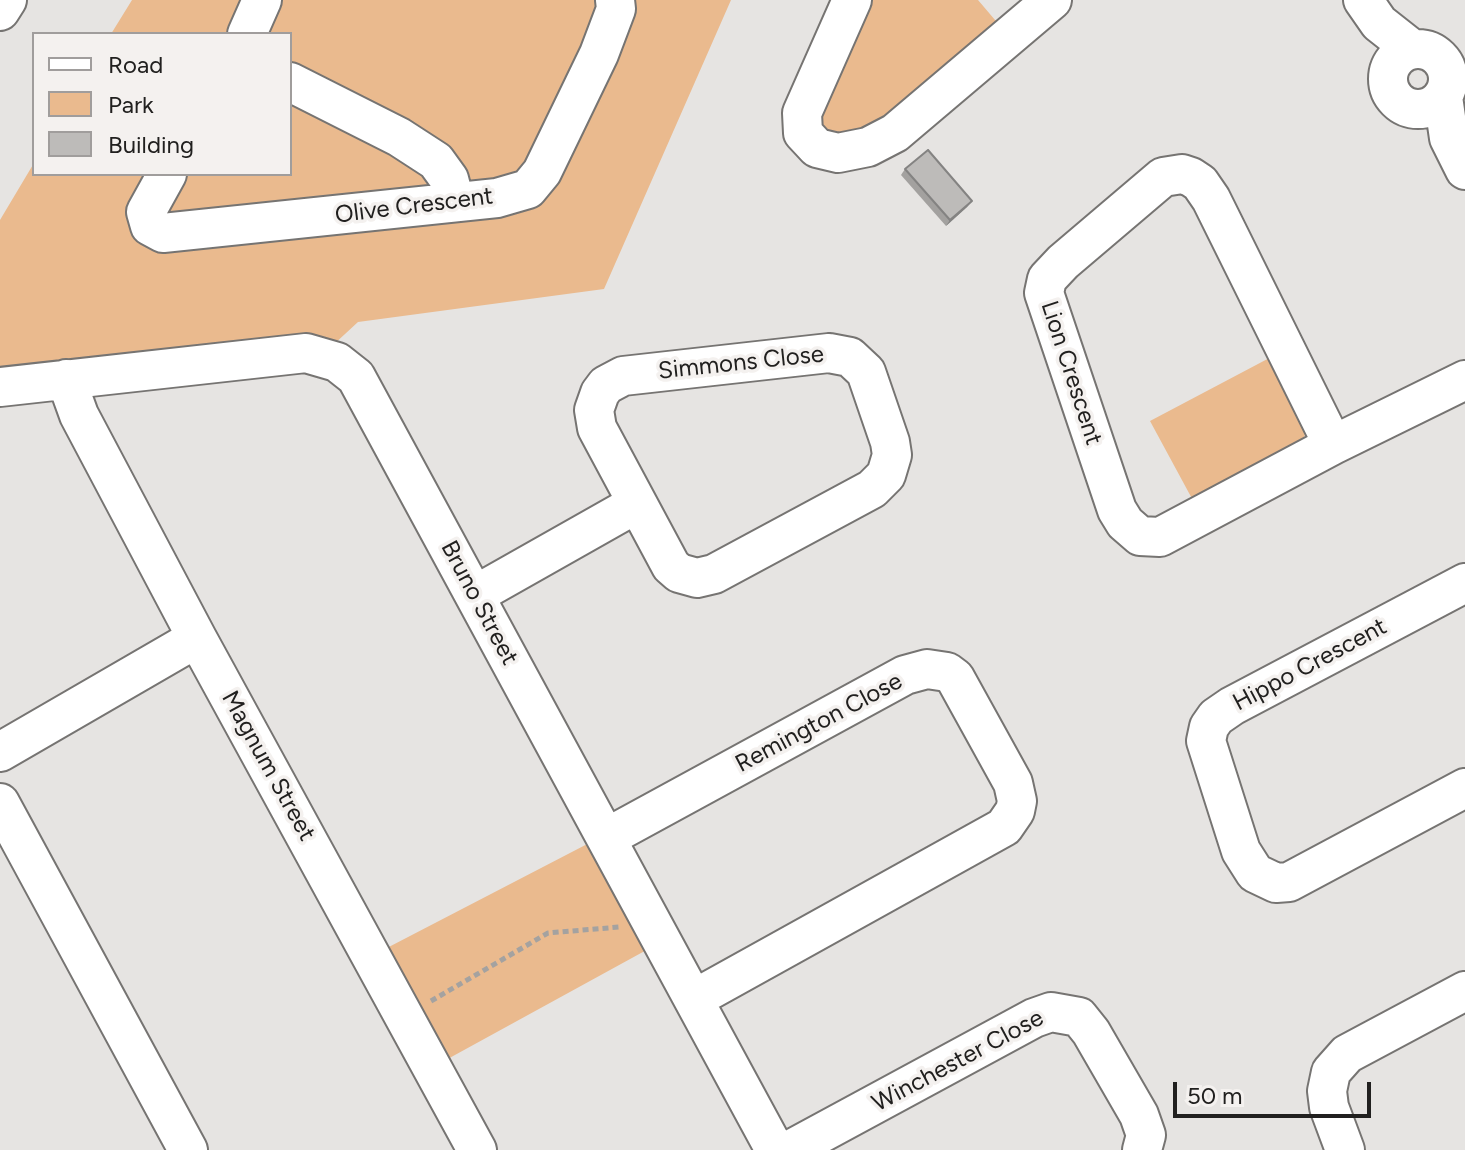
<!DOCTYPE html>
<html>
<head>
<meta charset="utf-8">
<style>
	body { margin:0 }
	#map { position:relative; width:1465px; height:1150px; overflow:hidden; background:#e6e4e2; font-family:Figtree,sans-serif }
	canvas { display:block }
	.legend { position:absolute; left:32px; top:32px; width:260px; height:144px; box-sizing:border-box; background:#f4f1ef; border:2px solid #a09d9c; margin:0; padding:10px 14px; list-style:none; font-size:24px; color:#21201f }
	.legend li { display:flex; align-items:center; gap:16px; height:40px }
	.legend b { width:40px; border:2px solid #a09d9c }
	.scale { position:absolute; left:1173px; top:1082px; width:198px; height:36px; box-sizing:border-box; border:4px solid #21201f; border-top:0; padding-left:10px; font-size:24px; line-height:28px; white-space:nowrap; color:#21201f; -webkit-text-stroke:6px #f4f1ef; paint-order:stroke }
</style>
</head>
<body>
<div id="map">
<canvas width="1465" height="1150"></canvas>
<ul class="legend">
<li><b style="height:10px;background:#fff"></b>Road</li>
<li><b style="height:22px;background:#eaba8e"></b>Park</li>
<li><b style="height:22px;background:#bdbbb9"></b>Building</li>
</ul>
<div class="scale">50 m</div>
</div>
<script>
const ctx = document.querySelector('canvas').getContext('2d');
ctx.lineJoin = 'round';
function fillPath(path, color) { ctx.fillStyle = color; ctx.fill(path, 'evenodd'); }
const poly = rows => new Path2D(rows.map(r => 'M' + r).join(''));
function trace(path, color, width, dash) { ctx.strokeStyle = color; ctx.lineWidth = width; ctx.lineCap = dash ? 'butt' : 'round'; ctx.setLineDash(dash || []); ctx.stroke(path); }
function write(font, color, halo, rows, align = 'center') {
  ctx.font = font + ' Figtree,sans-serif'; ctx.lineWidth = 7; ctx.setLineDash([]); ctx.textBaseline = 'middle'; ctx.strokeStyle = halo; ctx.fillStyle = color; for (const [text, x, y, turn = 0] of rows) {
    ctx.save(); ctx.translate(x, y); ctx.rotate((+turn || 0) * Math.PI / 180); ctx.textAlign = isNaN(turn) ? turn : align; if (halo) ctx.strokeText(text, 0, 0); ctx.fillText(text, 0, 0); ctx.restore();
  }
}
const green = poly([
	[132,0,731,0,604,289,358,322,332,346,0,376,0,220,34,163,34,174,290,174,290,34,111,34],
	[866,0,978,0,1001,27,890,120,839,136,826,131,819,119],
	[1275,355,1307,426,1302,446,1196,506,1150,421],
	[595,840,652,947,444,1061,383,950]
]);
const path = poly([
	[431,1001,548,933,619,927]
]);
const minor = poly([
	[852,0,802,113,803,133,817,148,838,153,868,147,895,133,1052,0],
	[1363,0,1379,23,1412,49],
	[0,11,7,0],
	[247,34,262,0],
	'1388 79a30 30 0 1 1 60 0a30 30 0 1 1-60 0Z',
	[290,82,399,137,436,161,449,179,455,202],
	[1443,97,1449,138,1465,170],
	[167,174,146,212,150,226,163,233,497,198,528,189,542,172,599,54,616,9,615,0],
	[829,353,850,357,866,372,890,442,892,455,886,475,872,489,714,574,697,578,679,573,671,566,597,428,594,410,600,393,606,385,623,376,829,353],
	[66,379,79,415,197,638,477,1150],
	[0,387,306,353,337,362,356,377,775,1150],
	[1333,445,1211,199,1200,183,1191,177,1182,174,1163,177,1063,262,1047,279,1044,293,1117,510,1125,523,1140,536,1160,537,1333,445,1465,380],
	[1465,583,1232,706,1216,717,1209,727,1206,741,1241,851,1255,873,1276,883,1289,882,1465,788],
	[475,595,636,504],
	[0,752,197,638],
	[0,803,188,1150],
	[606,838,905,675,927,669,947,672,955,678,1013,783,1017,801,1015,811,1004,827,694,999],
	[790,1150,1034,1018,1051,1012,1079,1017,1091,1032,1139,1115,1146,1135,1142,1150],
	[1345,1150,1329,1107,1327,1091,1331,1072,1347,1054,1465,991]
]);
const wall = poly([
	[905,169,972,201,967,207,946,226,901,175]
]);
const shadedWall = poly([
	[972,201,967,207,946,226,950,220]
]);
const building = poly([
	[928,150,972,201,950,220,905,169,928,150]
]);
const streetNames = [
	["Olive Crescent",414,206,-7],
	["Simmons Close",741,363,-6],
	["Lion Crescent",1071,373,72],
	["Bruno Street",479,603,62],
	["Hippo Crescent",1310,665,-28],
	["Remington Close",819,723,-28],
	["Magnum Street",268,766,61],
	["Winchester Close",958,1061,-28]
];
fillPath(green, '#eaba8e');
trace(minor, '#767472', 42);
trace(path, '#a4a2a0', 5, [6, 4]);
trace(minor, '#fff', 38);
fillPath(wall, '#a3a19f');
fillPath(shadedWall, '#848382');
fillPath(building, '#bdbbb9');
trace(building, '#848382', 2);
write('24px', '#21201f', '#f4f1ef', streetNames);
</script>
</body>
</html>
